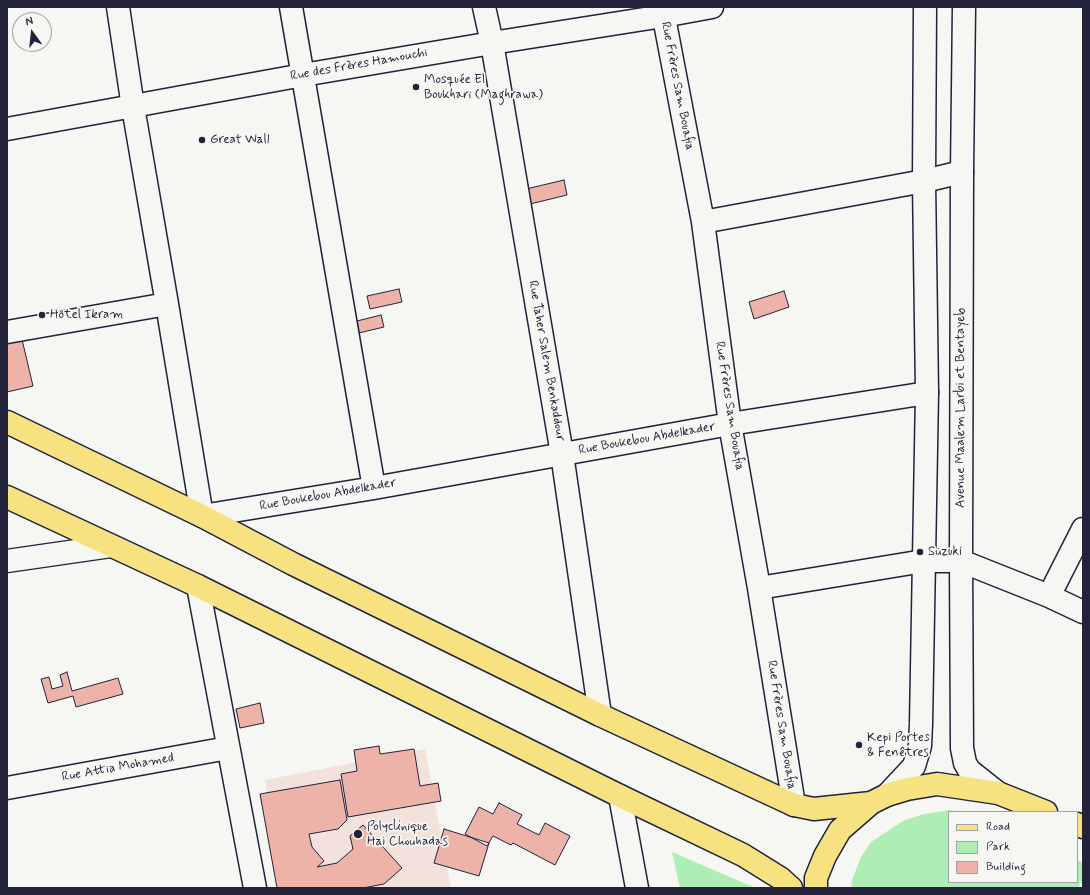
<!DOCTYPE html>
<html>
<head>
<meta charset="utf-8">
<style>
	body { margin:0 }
	#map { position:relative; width:1090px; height:895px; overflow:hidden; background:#f6f6f2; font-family:Mynerve,sans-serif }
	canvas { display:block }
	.frame { position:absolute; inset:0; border:8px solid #22223b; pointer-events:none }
	.legend { position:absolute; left:948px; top:811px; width:130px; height:72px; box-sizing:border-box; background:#f6f6f2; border:1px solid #a1a1a9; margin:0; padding:5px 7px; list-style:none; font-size:12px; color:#22223b }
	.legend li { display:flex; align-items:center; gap:8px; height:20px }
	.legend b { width:20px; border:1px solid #a1a1a9 }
	.north { position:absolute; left:12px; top:12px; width:40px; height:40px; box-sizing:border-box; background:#f6f6f2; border:1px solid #a1a1a9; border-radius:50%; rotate:345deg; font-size:11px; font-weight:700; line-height:16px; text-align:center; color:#22223b }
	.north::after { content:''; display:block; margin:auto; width:14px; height:18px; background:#22223b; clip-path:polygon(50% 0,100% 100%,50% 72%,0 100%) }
</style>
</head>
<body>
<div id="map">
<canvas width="1090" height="895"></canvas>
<div class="frame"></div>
<ul class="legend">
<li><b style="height:5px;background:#f7e281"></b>Road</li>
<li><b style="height:11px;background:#aeedb4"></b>Park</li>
<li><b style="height:11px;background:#edb3a9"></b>Building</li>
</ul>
<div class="north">N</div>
</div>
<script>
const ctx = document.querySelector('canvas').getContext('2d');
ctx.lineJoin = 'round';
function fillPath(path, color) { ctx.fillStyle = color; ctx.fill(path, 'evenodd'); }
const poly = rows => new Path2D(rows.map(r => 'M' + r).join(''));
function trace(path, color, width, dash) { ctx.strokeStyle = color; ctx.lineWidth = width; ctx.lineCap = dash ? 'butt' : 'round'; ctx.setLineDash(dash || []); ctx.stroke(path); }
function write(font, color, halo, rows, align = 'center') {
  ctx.font = font + ' Mynerve,sans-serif'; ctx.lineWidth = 3.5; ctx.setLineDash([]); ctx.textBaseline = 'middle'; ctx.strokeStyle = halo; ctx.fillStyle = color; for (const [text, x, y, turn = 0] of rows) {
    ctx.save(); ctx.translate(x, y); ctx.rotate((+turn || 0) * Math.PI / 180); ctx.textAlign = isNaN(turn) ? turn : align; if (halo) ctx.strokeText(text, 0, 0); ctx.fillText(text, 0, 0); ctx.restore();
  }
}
const built = poly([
	[425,749,451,888,285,888,265,780]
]);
const green = poly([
	[950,810,961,812,949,812,949,882,1077,882,1077,860,1083,863,1083,878,1078,888,851,888,852,880,861,857,871,842,903,821,924,814],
	[672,852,753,887,680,888]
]);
const building = poly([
	[564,180,567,195,530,204,526,189,564,180],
	[399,289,402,302,370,309,367,296,399,289],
	[784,291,789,307,754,319,749,302,784,291],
	[381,315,384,327,359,333,357,321,381,315],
	[20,331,33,386,7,392,7,335,20,331],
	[67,672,72,691,118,678,123,694,76,707,73,696,48,703,41,679,49,677,52,689,63,686,60,675,67,672],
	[260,703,264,723,240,728,236,709,260,703],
	[379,746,380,754,414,749,420,786,438,783,441,801,348,817,341,774,357,771,354,750,379,746],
	[340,780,347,820,338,829,309,834,312,847,324,861,317,867,337,863,353,849,350,836,363,825,402,868,384,884,363,888,277,888,260,794,340,780],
	[499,803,522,815,517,824,539,835,545,823,570,836,555,865,513,843,511,845,493,836,487,846,465,834,479,807,493,814,499,803],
	[444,829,489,843,479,876,434,863,444,829]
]);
const street = poly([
	[118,7,133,107,167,304,202,516,374,488,730,424,927,393],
	[291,7,374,488],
	[662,7,703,222,730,424,759,588,794,805],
	[7,129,303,75,492,43,663,16,712,7],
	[703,222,924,181,962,172],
	[7,332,167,304],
	[7,561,111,546],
	[198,586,255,888],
	[759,588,924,561,961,561,1049,596,1083,529],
	[1049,596,1083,612],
	[7,788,228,748],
	[620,796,637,888]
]);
const secondary = poly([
	[484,7,492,43,562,454,600,715],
	[964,7,962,172,961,561,962,748,965,763,969,770,998,793],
	[887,795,914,766,920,746,921,724,927,393,924,181,925,7]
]);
const primary = poly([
	[7,422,202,516,293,564,600,715,794,805,814,809,871,803],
	[7,497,198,586,620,796,743,855,780,878,791,888],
	[1077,824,1083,827],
	[816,888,816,878,825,856,840,830,871,803,887,795,907,789,937,784,998,793,1046,812]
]);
const markers = [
	[416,87,4,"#22223b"],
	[202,140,4,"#22223b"],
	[42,315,4,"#22223b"],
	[920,552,4,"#22223b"],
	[859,745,4,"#22223b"],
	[358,834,5,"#22223b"]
];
const streetNames = [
	["Rue des Frères Hamouchi",359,65,-10],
	["Rue Frères Sam Bouafia",677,86,79],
	["Rue Taher Salem Benkaddour",546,361,80],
	["Rue Frères Sam Bouafia",729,406,81],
	["Avenue Maalem Larbi et Bentayeb",961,408,-90],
	["Rue Boukebou Abdelkader",647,439,-10],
	["Rue Boukebou Abdelkader",328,495,-10],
	["Rue Frères Sam Bouafia",781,725,81],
	["Rue Attia Mohamed",118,768,-10]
];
const poiNames = [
	["Mosquée El",424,80],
	["Boukhari (Maghrawa)",424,95],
	["Great Wall",210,140],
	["Hôtel Ikram",50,315],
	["Suzuki",928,552],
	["Kepi Portes",867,738],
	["& Fenêtres",867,753],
	["Polyclinique",367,827],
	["Hai Chouhadas",367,842]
];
fillPath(built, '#f3e2dc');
fillPath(green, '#aeedb4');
fillPath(building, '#edb3a9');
trace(building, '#22223b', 1);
trace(street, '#22223b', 25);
trace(secondary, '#22223b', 25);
trace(primary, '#22223b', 25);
trace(street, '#f6f6f2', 22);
trace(secondary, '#f6f6f2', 22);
trace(primary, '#f7e281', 22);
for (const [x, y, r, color] of markers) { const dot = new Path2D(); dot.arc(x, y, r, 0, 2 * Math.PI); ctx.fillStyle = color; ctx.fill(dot); trace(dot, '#f6f6f2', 1.5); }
write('13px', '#22223b', '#f6f6f2', streetNames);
write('13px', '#22223b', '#f6f6f2', poiNames, 'left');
</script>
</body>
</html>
